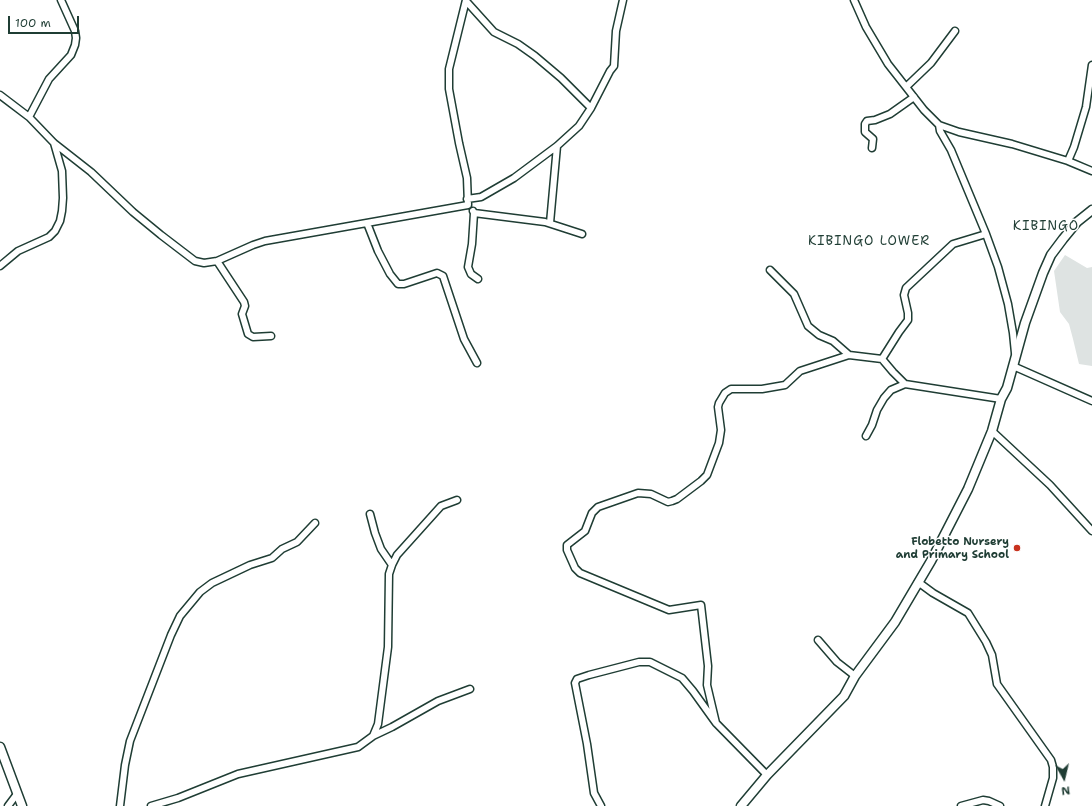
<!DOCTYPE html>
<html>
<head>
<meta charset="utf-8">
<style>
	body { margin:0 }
	#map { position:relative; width:1092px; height:806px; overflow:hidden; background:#fff; font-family:"Shantell Sans",sans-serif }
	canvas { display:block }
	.north { position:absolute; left:1044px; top:758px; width:40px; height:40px; -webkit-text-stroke:3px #fff; paint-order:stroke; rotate:172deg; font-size:11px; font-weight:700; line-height:16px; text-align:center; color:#1f3d34 }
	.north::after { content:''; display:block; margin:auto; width:14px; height:18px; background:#1f3d34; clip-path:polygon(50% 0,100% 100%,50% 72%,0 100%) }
	.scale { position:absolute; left:8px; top:16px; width:71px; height:18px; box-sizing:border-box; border:2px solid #1f3d34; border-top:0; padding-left:5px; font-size:12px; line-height:14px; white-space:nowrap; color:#1f3d34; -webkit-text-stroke:3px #fff; paint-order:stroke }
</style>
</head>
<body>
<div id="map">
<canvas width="1092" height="806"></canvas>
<div class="north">N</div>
<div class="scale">100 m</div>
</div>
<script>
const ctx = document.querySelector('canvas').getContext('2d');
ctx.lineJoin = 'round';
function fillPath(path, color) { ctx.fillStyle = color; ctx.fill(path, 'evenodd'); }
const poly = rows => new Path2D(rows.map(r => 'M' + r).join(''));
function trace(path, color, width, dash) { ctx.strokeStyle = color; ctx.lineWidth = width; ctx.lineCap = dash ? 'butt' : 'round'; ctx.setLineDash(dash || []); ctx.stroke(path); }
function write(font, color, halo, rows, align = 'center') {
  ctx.font = font + ' "Shantell Sans",sans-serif'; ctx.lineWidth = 3; ctx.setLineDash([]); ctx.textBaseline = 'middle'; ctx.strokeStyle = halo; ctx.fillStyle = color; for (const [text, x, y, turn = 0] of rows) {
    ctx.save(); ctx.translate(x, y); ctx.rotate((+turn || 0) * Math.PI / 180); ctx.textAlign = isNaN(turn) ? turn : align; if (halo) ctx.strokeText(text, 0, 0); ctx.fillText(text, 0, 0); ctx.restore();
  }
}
const green = poly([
	[1065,255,1087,268,1092,267,1092,366,1079,364,1073,339,1069,324,1060,312,1054,271]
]);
const minor = poly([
	[854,0,866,27,888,64,924,110,939,125,959,132,1012,144,1068,161,1092,171],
	[466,1,494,32,518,44,535,56,561,78,591,108],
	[906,87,931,63,955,31],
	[0,95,29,117,54,143,91,172,133,212,161,235,195,261,204,263,217,261,253,245,265,241,468,205,467,178,459,143,449,89,449,69,466,0],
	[29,117,49,79,71,55,75,45,76,38,75,31,61,0],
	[939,125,940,131,951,150,986,234,998,267,1008,304,1013,333,1015,353],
	[872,148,873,139,865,132,865,124,867,121,875,120,890,114,914,97],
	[1068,161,1074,147,1086,107,1092,65],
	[467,199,481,197,514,178,557,146,579,126,591,108,610,71,614,66,616,31,623,0],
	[473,211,474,213,472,244,468,267,471,274,478,279],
	[474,213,545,222,582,234],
	[367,223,378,251,390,274,398,284,404,284,437,273,443,276,464,339,477,363],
	[550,223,557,146],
	[217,261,244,302,245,306,242,314,248,334,253,337,271,336],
	[0,266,18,251,49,237,55,231,60,221,62,211,63,198,62,171,54,143],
	[770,270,794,294,808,326,819,335,833,341,849,355],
	[882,359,899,332,908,320,908,313,904,295,906,288,953,244,986,234],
	[1013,366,1092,401],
	[992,431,1050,485,1092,531],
	[866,436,872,425,877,410,884,398,891,390,905,384,1001,399],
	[370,514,375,533,381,549,392,565],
	[918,582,933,593,968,613,986,642,992,655,997,684,1051,760,1053,767,1053,778,1045,806],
	[818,640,837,662,855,676],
	[716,723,707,685,708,666,701,605,669,610,580,573,575,568,567,550,567,545,585,531,592,513,598,507,638,493,651,494,668,502,672,501,677,499,701,481,707,475,719,443,721,430,718,407,719,403,725,393,731,389,762,389,785,385,800,371,849,355,882,359,893,372,905,384],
	[373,736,392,727,438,701,470,689],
	[8,806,17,794],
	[120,806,125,765,130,741,171,635,180,616,200,592,212,583,250,565,272,558,282,549,297,542,315,523],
	[151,806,178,798,238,774,358,747,373,736,378,724,388,647,389,574,392,565,397,555,441,506,457,500],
	[601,806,594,793,587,744,575,683,577,679,589,675,639,662,650,662,682,678,693,691,716,723,767,775],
	[961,806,983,800,989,801,1000,806]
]);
const major = poly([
	[0,747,22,806],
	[741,806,767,775,844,696,855,676,895,622,931,561,968,489,992,431,1001,399,1007,388,1025,323,1043,273,1051,255,1063,239,1077,222,1092,210]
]);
const markers = [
	[1017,548,4,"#c8321e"]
];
const poiNames = [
	["Flobetto Nursery",1009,542],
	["and Primary School",1009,555]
];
const quarterNames = [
	["KIBINGO",1046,227],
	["KIBINGO LOWER",869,242]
];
fillPath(green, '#dee3e2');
trace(minor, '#1f3d34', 9);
trace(major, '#1f3d34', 11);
trace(minor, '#fff', 6);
trace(major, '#fff', 8);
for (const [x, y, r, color] of markers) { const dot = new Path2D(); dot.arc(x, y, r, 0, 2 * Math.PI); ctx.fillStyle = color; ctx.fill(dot); trace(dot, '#fff', 1.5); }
write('bold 11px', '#1f3d34', '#fff', poiNames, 'right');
ctx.letterSpacing = '1px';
write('13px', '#1f3d34', '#fff', quarterNames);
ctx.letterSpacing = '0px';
</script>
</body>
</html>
